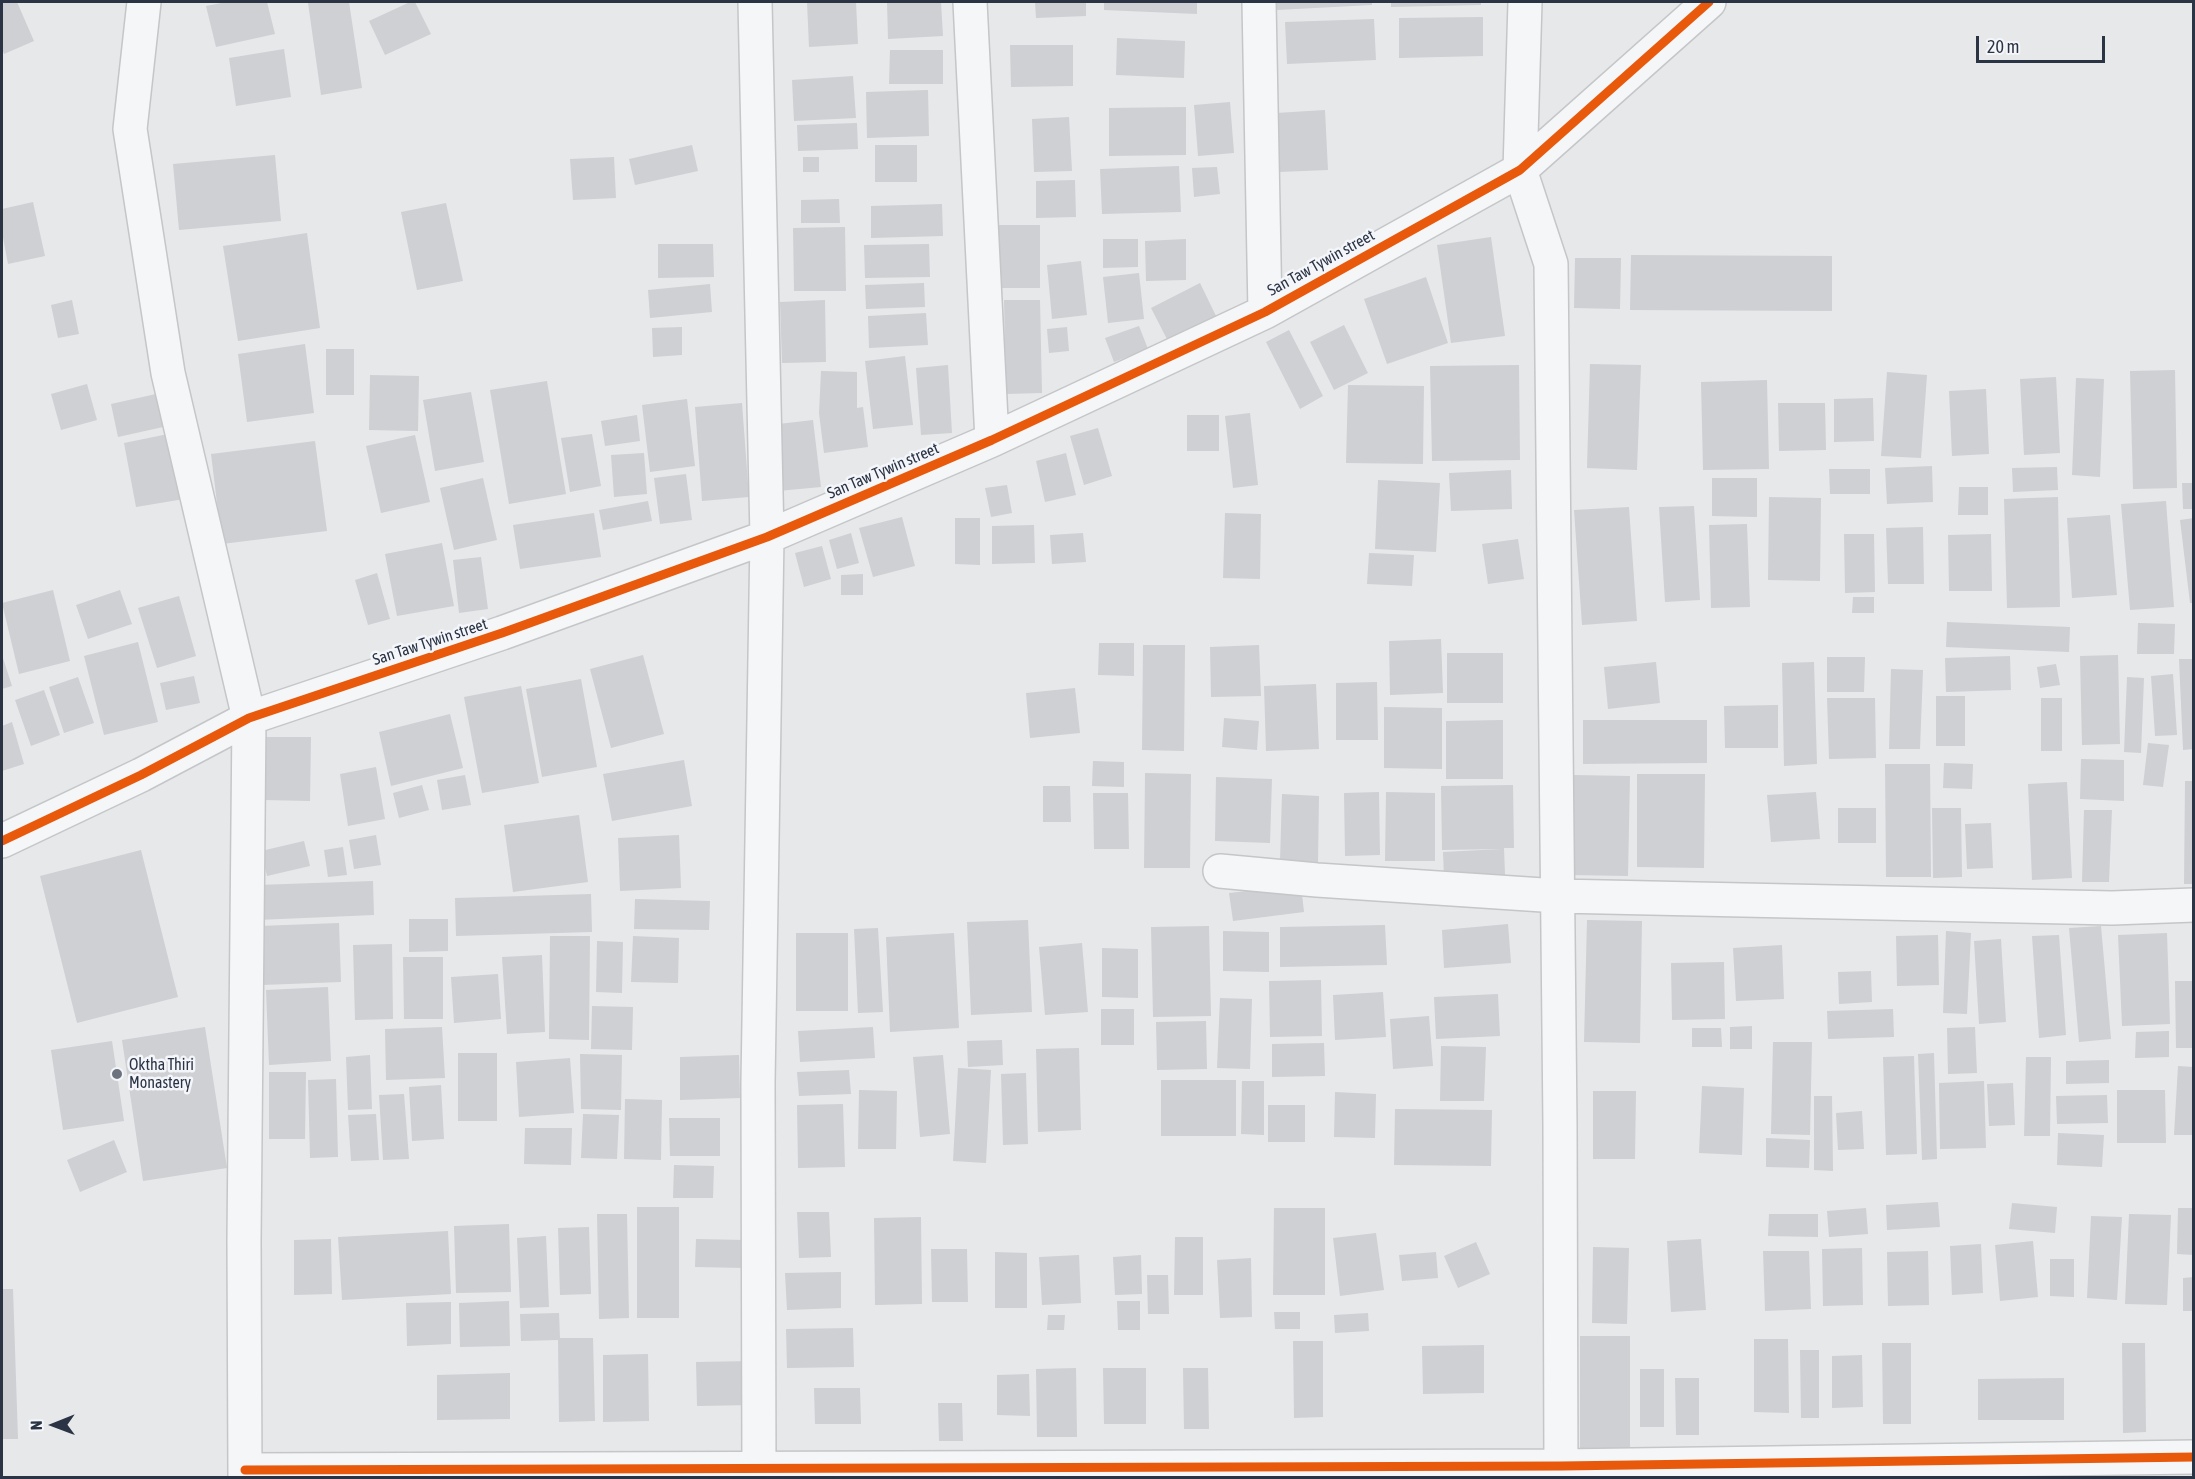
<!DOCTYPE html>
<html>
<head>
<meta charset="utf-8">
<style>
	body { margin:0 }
	#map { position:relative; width:2195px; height:1479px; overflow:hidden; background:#e6e8ea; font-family:"Asap Condensed",sans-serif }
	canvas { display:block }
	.frame { position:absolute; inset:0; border:3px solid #2b3445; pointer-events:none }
	.north { position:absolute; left:24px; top:1395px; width:60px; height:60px; -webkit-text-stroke:4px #f4f6f9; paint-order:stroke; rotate:269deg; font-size:16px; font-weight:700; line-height:24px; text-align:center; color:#2b3445 }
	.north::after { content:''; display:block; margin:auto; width:21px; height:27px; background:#2b3445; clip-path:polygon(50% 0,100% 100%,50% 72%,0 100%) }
	.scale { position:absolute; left:1976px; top:36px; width:129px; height:27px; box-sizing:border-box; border:3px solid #2b3445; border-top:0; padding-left:8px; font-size:18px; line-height:21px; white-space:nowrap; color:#2b3445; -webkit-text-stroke:4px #f4f6f9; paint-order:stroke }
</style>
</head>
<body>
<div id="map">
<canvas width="2195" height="1479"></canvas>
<div class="frame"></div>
<div class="north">N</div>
<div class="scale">20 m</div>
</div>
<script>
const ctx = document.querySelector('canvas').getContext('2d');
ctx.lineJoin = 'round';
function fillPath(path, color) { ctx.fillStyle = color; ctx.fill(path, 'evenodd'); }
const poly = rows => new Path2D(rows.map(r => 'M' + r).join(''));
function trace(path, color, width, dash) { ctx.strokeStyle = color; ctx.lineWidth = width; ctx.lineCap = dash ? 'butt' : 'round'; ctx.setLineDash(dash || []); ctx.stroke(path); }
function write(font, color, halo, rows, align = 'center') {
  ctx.font = font + ' "Asap Condensed",sans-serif'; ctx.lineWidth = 5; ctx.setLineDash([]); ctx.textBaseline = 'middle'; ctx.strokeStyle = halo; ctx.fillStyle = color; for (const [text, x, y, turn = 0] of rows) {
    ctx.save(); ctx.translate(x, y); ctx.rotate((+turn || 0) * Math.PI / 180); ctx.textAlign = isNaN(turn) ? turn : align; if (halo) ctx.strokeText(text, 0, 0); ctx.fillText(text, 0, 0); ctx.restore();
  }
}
const building = poly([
	[2,2,17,2,34,41,4,54,2,49],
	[227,2,267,2,275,34,216,47,206,6],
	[318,2,349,2,362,88,321,95,308,3],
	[410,2,415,2,431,34,385,55,369,21],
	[807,2,856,2,858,44,809,47],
	[887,2,941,2,943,36,888,39],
	[1035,2,1086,2,1086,16,1036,18],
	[1104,2,1197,2,1197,14,1104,10],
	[1276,2,1372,2,1372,5,1277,10],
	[1391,2,1481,2,1481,5,1391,7],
	[1483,17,1483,56,1399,58,1399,18],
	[1374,19,1376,60,1287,64,1285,22],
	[1117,38,1185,41,1184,78,1116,75],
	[1010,45,1073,45,1073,86,1011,87],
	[284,49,291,97,236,106,229,58],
	[890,50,943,50,943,84,889,84],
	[853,76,856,118,794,121,792,80],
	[928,90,929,136,867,138,866,92],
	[1230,102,1234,153,1198,156,1194,105],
	[1186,107,1186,155,1109,156,1109,108],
	[1325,110,1328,170,1279,172,1276,113],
	[1069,117,1072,171,1034,172,1032,119],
	[857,123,858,149,798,151,797,125],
	[692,145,698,171,635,185,629,159],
	[875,145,917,145,917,182,875,182],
	[275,155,281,221,179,230,173,164],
	[614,157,616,198,573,200,570,159],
	[803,157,819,157,819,172,803,172],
	[1179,166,1181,212,1102,214,1100,169],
	[1217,167,1220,194,1194,197,1192,168],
	[1075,180,1076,217,1036,218,1036,181],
	[839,199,840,223,801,223,801,200],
	[33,202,45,256,8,264,2,232,2,209],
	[446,203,463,281,417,290,401,212],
	[942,204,943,236,871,238,871,206],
	[999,225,1040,225,1040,288,998,288],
	[845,227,846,291,794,291,793,228],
	[307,233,320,328,238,341,223,246],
	[1491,237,1505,336,1451,343,1437,245],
	[1103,239,1138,239,1138,267,1103,268],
	[1186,239,1186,280,1146,281,1145,241],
	[658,244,713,244,714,277,658,278],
	[929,244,930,277,865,278,864,245],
	[1631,255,1832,256,1832,311,1630,310],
	[1575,258,1621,258,1620,309,1574,308],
	[1081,261,1087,315,1052,319,1047,265],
	[1139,273,1144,319,1108,323,1103,277],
	[1426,277,1448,343,1387,364,1364,299],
	[924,283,925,307,866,309,865,285],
	[1200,283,1218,320,1170,345,1151,308],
	[710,284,712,312,650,318,648,290],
	[72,300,79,334,58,338,51,305],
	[825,300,826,362,782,363,780,302],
	[1004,300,1040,300,1042,393,1006,394],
	[926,313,928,345,869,348,868,316],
	[1344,325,1368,373,1334,390,1310,342],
	[1139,326,1148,349,1114,362,1105,338],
	[682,327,682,355,653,357,652,328],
	[1067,327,1069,351,1049,353,1047,329],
	[1289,330,1323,396,1300,409,1266,342],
	[305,344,314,413,247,422,238,354],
	[326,349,354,349,354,395,326,395],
	[905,356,913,425,873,429,865,361],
	[1590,364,1641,365,1637,470,1587,468],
	[948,365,952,433,921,435,916,368],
	[1519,365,1520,460,1432,461,1430,366],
	[2175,370,2177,488,2133,489,2130,371],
	[821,371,857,372,857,408,863,407,868,447,824,453,819,413],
	[1887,372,1927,375,1921,458,1881,456],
	[370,375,419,376,418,431,369,430],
	[2056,377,2060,453,2024,455,2020,379],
	[2076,378,2104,379,2100,477,2072,475],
	[1767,380,1769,469,1703,470,1701,382],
	[547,381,566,494,509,504,490,390],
	[87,384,97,420,61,430,51,394],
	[1348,385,1424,386,1423,464,1346,463],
	[1986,389,1989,454,1952,456,1949,391],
	[471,392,484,462,435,471,423,400],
	[156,394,163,427,118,437,111,404],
	[1873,398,1874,441,1834,442,1834,399],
	[687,399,695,466,650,472,642,405],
	[742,403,749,497,702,501,695,407],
	[1778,403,1825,403,1826,450,1779,451],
	[1250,413,1258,485,1233,488,1225,416],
	[637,415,640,441,605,446,601,421],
	[1187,415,1219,415,1219,451,1187,451],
	[813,420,821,487,778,491,770,425],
	[1098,428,1112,476,1084,485,1070,436],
	[173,433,184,499,136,507,124,443],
	[592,434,601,486,570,492,561,438],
	[415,435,430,502,381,513,366,446],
	[315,441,327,531,222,544,211,454],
	[644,453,647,494,614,497,611,455],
	[1066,453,1076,495,1045,502,1036,461],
	[1932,466,1933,502,1887,504,1885,468],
	[2057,467,2058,490,2013,492,2012,468],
	[1829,469,1870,469,1870,494,1830,494],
	[1511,470,1512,509,1451,511,1449,473],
	[686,474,692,520,660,524,654,478],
	[483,478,497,540,454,550,440,488],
	[1712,478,1757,478,1757,517,1712,516],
	[1378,480,1440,483,1436,552,1375,549],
	[2182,483,2194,483,2194,509,2183,509],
	[1007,485,1012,513,991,517,985,488],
	[1959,487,1988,487,1988,515,1958,515],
	[1769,497,1821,498,1820,581,1768,580],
	[2058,497,2060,607,2007,608,2004,499],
	[648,501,652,521,603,530,599,510],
	[2166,501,2174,607,2130,610,2121,504],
	[1694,506,1700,600,1665,602,1659,507],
	[1629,507,1637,621,1582,625,1574,510],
	[594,513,601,557,520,569,513,525],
	[1225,513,1261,514,1260,579,1223,578],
	[2110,515,2117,595,2072,598,2067,518],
	[902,517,915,566,873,577,859,528],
	[955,518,980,518,980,565,955,564],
	[2194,518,2194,603,2190,603,2180,520],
	[1747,524,1750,607,1711,608,1709,525],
	[1034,525,1035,563,992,564,992,526],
	[1923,527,1924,584,1888,584,1886,528],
	[851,533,859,563,837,569,829,540],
	[1083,533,1086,562,1052,564,1050,535],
	[1844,534,1874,534,1875,592,1845,593],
	[1991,534,1992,591,1949,591,1948,535],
	[1518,539,1524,579,1488,584,1482,544],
	[442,543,454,606,397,616,385,554],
	[822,546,831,579,804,587,795,553],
	[1369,553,1414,555,1412,586,1367,584],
	[481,557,488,609,459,613,453,560],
	[377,573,390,619,368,625,355,580],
	[863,574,863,595,841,595,841,575],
	[53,590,70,661,19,674,2,603],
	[120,590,132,624,88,639,76,605],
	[179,596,196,656,157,668,138,608],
	[1853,597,1874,597,1874,613,1852,613],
	[1947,622,2070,627,2069,652,1946,647],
	[2138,623,2175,624,2174,654,2137,654],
	[1441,639,1443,693,1390,695,1389,641],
	[138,642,158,722,104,735,84,656],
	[1099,643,1134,643,1134,676,1098,675],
	[1143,645,1185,645,1184,751,1142,750],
	[1259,645,1261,696,1211,697,1210,647],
	[1447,653,1503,653,1503,703,1447,703],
	[2,655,12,686,2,689],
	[643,655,664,734,611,748,590,669],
	[2118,655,2120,744,2082,745,2080,656],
	[2010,656,2011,690,1946,692,1945,658],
	[1827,657,1865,657,1864,692,1827,692],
	[2179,659,2194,659,2194,749,2183,750],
	[1656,662,1660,703,1608,709,1604,667],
	[1814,662,1817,764,1784,766,1782,663],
	[2056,664,2060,685,2040,688,2037,667],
	[1891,669,1923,670,1920,749,1889,749],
	[2173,674,2177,735,2155,736,2151,676],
	[194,676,200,703,166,710,160,683],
	[78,677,94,723,64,733,49,687],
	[2127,677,2144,678,2141,753,2124,752],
	[581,679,597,767,542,777,526,689],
	[1377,682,1378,740,1336,740,1336,683],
	[1316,684,1319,749,1266,751,1264,686],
	[521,686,539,783,482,793,464,697],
	[1075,688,1080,733,1030,738,1026,693],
	[44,690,60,735,31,746,15,700],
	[1936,696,1965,696,1965,746,1936,746],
	[1827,698,1875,698,1876,758,1829,759],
	[2041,698,2062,698,2062,751,2041,751],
	[1778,705,1778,748,1725,748,1724,706],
	[1384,707,1442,708,1442,769,1384,768],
	[450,714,463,768,391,786,379,732],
	[1224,718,1259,721,1257,750,1222,747],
	[1503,720,1503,779,1446,779,1446,721],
	[1583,720,1707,720,1707,763,1583,764],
	[12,722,24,764,2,771,2,726],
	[265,737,311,737,310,801,264,800],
	[2148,743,2169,745,2163,787,2143,785],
	[2081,759,2124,760,2124,801,2080,799],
	[684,760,692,806,612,821,603,774],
	[1093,761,1124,762,1124,787,1092,786],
	[1944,763,1973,764,1972,789,1943,788],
	[1885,764,1930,764,1931,877,1886,877],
	[376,767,385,819,348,826,340,774],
	[1145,773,1191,774,1190,868,1144,868],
	[1637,774,1705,774,1704,868,1637,867],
	[465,775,471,805,442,810,437,780],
	[1573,775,1630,776,1628,876,1570,875],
	[1216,777,1272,779,1270,843,1215,841],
	[2185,781,2194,781,2194,884,2184,884],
	[2067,782,2072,878,2032,880,2028,784],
	[422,785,429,810,399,818,393,793],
	[1513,785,1514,848,1504,848,1505,875,1444,878,1443,852,1501,849,1442,850,1441,786],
	[1043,786,1070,786,1071,822,1043,822],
	[1379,792,1380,855,1345,856,1344,793],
	[1386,792,1435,793,1435,861,1385,861],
	[1816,792,1820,839,1771,842,1767,795],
	[1093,793,1128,793,1129,849,1094,849],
	[1282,794,1319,796,1318,862,1280,861],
	[1838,808,1876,808,1876,843,1838,843],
	[1932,808,1961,808,1962,877,1933,878],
	[2084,810,2112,810,2109,882,2082,882],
	[579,815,588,882,513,892,504,825],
	[1991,823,1993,868,1967,869,1965,824],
	[376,835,381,865,354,869,349,840],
	[679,835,681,888,620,891,618,838],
	[304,841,310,866,267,876,261,851],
	[343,847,347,875,328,877,324,850],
	[141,850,178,997,77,1023,40,876],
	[373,881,374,915,257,920,257,885],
	[1301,885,1304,912,1233,921,1229,893],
	[591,894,592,932,456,936,455,898],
	[635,899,710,901,709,930,634,929],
	[409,919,448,919,448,951,409,952],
	[1028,920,1032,1012,971,1015,967,922],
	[1587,920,1642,921,1640,1043,1584,1042],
	[339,923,341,982,262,985,259,926],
	[1508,924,1511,963,1444,968,1442,930],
	[1385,925,1387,965,1280,967,1280,927],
	[1209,926,1211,1016,1153,1017,1151,927],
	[2101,926,2111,1039,2079,1042,2069,928],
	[878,928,883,1012,858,1013,854,929],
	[1223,931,1269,932,1269,972,1223,971],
	[1946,931,1971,933,1967,1014,1943,1013],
	[796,933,848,933,848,1011,796,1011],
	[954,933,959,1028,890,1032,886,937],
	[2167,933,2170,1024,2122,1026,2118,935],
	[1938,935,1939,985,1897,986,1896,936],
	[2059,935,2066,1035,2039,1038,2032,936],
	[550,936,590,936,589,1040,549,1039],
	[633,936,679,938,678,983,631,982],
	[2001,939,2006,1022,1979,1024,1974,941],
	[597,941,623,942,622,993,596,992],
	[1082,943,1088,1012,1045,1015,1039,947],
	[392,944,393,1019,355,1020,353,945],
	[1782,945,1784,999,1736,1001,1733,948],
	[1102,948,1138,949,1138,998,1102,997],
	[542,955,545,1032,507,1034,502,957],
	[403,957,443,957,443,1019,404,1019],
	[1724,962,1725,1019,1672,1020,1671,963],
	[1871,971,1872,1002,1839,1004,1838,972],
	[498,974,501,1019,454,1023,451,977],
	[1321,980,1322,1036,1270,1037,1269,981],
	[2175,981,2194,981,2194,1048,2176,1048],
	[328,987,331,1061,269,1065,266,990],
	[1383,992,1386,1037,1335,1040,1333,995],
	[1498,994,1500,1036,1436,1039,1434,997],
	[1220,998,1252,999,1250,1069,1217,1068],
	[592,1006,633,1007,632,1050,591,1049],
	[1101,1009,1134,1009,1134,1045,1101,1045],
	[1893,1009,1894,1037,1828,1039,1827,1011],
	[1429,1016,1433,1066,1393,1069,1390,1019],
	[1206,1021,1207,1069,1157,1070,1156,1022],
	[1752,1026,1752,1049,1730,1049,1730,1027],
	[205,1027,227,1168,143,1181,122,1040],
	[442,1027,445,1078,386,1080,385,1029],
	[873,1027,875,1058,800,1062,798,1031],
	[1975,1027,1977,1073,1948,1074,1947,1028],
	[1692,1028,1721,1028,1722,1047,1692,1047],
	[2169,1031,2169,1057,2135,1058,2136,1032],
	[1002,1040,1003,1065,968,1067,967,1041],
	[112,1041,124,1121,63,1130,51,1050],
	[1773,1042,1812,1042,1810,1135,1771,1134],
	[1324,1043,1325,1076,1272,1077,1272,1044],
	[1441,1046,1486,1047,1484,1101,1440,1101],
	[1079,1048,1081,1130,1038,1132,1036,1049],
	[458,1053,497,1053,497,1121,458,1121],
	[1934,1053,1937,1159,1922,1160,1918,1054],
	[580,1054,622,1055,621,1110,581,1109],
	[370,1055,372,1109,348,1110,346,1057],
	[739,1055,740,1098,680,1100,680,1057],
	[943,1055,950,1134,920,1137,913,1057],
	[1914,1056,1917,1154,1886,1155,1883,1057],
	[2026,1057,2051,1057,2050,1136,2024,1136],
	[570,1058,574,1113,519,1117,516,1062],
	[2109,1060,2109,1083,2066,1084,2066,1061],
	[2178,1066,2194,1067,2194,1135,2174,1135],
	[958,1068,991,1070,986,1163,953,1161],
	[849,1070,851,1094,799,1096,797,1072],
	[269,1072,306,1072,305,1139,269,1139],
	[1026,1073,1028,1144,1003,1145,1001,1074],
	[336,1079,338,1157,310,1158,308,1080],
	[1161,1080,1236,1080,1236,1136,1161,1136],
	[1242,1081,1264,1081,1264,1135,1241,1134],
	[1984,1081,1986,1148,1940,1149,1939,1083],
	[2013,1083,2015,1125,1989,1126,1987,1084],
	[441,1085,444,1139,412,1141,409,1087],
	[1702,1086,1744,1088,1742,1155,1699,1153],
	[859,1090,897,1091,896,1149,858,1149],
	[2117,1090,2165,1090,2166,1143,2117,1143],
	[1593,1091,1636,1091,1635,1159,1593,1159],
	[1335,1092,1376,1094,1375,1138,1334,1137],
	[404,1094,409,1159,383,1160,379,1095],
	[2107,1095,2108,1123,2057,1124,2056,1096],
	[1814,1096,1832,1096,1833,1171,1814,1170],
	[625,1099,662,1100,661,1160,624,1159],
	[843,1104,845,1167,798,1168,797,1105],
	[1268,1105,1305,1105,1305,1142,1268,1142],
	[1395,1109,1492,1110,1491,1166,1394,1165],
	[1862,1111,1864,1149,1838,1150,1836,1113],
	[376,1114,379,1160,351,1161,348,1115],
	[583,1114,619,1115,617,1159,581,1158],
	[669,1118,720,1118,720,1156,670,1156],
	[525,1128,572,1128,571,1165,524,1164],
	[2058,1133,2104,1135,2102,1167,2057,1165],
	[1766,1138,1810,1140,1809,1168,1766,1167],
	[114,1140,127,1172,80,1192,67,1160],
	[674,1165,714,1166,713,1198,673,1198],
	[1938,1202,1940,1227,1887,1230,1886,1205],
	[2012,1203,2057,1207,2055,1233,2009,1229],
	[637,1207,679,1207,679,1318,637,1318],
	[1274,1208,1325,1208,1325,1295,1273,1295],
	[1866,1208,1868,1234,1829,1237,1827,1211],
	[2178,1208,2194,1208,2194,1255,2177,1254],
	[797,1212,829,1212,831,1257,799,1258],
	[597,1214,627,1214,629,1318,599,1319],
	[1769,1214,1818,1214,1818,1237,1768,1236],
	[2129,1214,2171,1215,2167,1305,2125,1304],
	[2091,1216,2122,1217,2117,1300,2087,1298],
	[921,1217,922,1304,875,1305,874,1218],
	[509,1224,511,1292,456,1293,454,1226],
	[589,1227,591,1294,560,1295,558,1228],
	[448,1231,451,1294,342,1300,338,1237],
	[1376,1233,1384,1290,1340,1296,1333,1238],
	[546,1236,549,1307,520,1308,517,1238],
	[1175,1237,1203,1237,1203,1295,1174,1295],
	[331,1239,332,1294,294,1295,294,1240],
	[696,1239,745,1240,745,1268,695,1267],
	[1701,1239,1706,1310,1671,1312,1667,1241],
	[2033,1241,2038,1297,2000,1301,1995,1245],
	[1476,1242,1490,1274,1458,1288,1444,1256],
	[1981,1244,1983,1293,1952,1295,1950,1246],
	[1593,1247,1629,1248,1627,1324,1592,1323],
	[1862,1248,1863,1305,1823,1306,1822,1249],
	[931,1249,967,1249,968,1302,932,1302],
	[1763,1251,1809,1251,1811,1309,1765,1311],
	[1928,1251,1929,1305,1888,1306,1887,1252],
	[995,1252,1027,1253,1027,1308,995,1308],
	[1436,1252,1438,1278,1402,1281,1399,1255],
	[1079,1255,1081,1303,1042,1305,1039,1257],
	[1141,1255,1142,1294,1115,1295,1113,1257],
	[1251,1258,1252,1317,1220,1318,1217,1260],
	[2050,1259,2074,1259,2074,1297,2050,1296],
	[841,1272,841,1308,787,1310,785,1273],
	[1147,1275,1168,1275,1169,1314,1148,1314],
	[2194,1277,2194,1311,2183,1311,2183,1278],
	[2,1289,13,1289,18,1439,2,1439],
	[509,1301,510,1346,460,1347,459,1303],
	[1117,1301,1140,1301,1140,1330,1118,1330],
	[451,1302,451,1344,407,1346,406,1303],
	[1274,1312,1300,1312,1300,1329,1275,1329],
	[559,1313,560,1338,593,1338,595,1421,559,1422,558,1340,521,1341,520,1314],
	[1368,1313,1369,1331,1335,1333,1334,1315],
	[1048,1315,1065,1315,1064,1330,1047,1330],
	[853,1328,854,1367,787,1368,786,1329],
	[1580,1336,1630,1336,1630,1454,1580,1454],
	[1754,1339,1788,1339,1789,1413,1754,1412],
	[1293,1341,1323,1341,1323,1417,1294,1418],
	[1882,1343,1911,1343,1911,1424,1883,1424],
	[2122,1343,2145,1343,2146,1432,2123,1433],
	[1484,1345,1484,1393,1423,1394,1422,1346],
	[1800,1350,1819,1350,1819,1418,1801,1418],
	[648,1354,649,1421,603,1422,603,1355],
	[1862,1355,1863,1407,1832,1408,1832,1356],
	[753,1361,753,1405,697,1406,696,1362],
	[1076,1368,1077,1437,1037,1437,1036,1369],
	[1103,1368,1146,1368,1146,1424,1104,1424],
	[1183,1368,1208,1368,1209,1429,1184,1429],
	[1640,1369,1664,1369,1664,1427,1640,1427],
	[510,1373,510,1419,437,1420,437,1375],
	[1029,1374,1030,1416,997,1415,997,1375],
	[1675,1378,1699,1378,1699,1435,1676,1435],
	[2064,1378,2064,1420,1978,1420,1978,1379],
	[814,1388,860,1388,861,1424,815,1424],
	[938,1403,962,1403,963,1441,939,1441]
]);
const minor = poly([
	[144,2,130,129,168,373,249,718,244,1240,245,1478],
	[755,2,767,537,758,1082,759,1478],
	[970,2,992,440],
	[1259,2,1265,312],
	[1525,2,1520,170,1551,264,1560,1126,1561,1478],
	[2,841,141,775,249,718,502,633,767,537,992,440,1265,312,1520,170,1709,2],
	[1220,871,1317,880,1558,896,2112,908,2194,905],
	[245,1470,1561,1466,2194,1457]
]);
const cycleway = poly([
	[2,841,141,775,249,718,502,633,767,537,992,440,1265,312,1520,170,1709,2],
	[245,1470,1561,1466,2194,1457]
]);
const markers = [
	[117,1074,6,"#6c737f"]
];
const streetNames = [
	["San Taw Tywin street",1321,263,-29],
	["San Taw Tywin street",883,471,-23],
	["San Taw Tywin street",430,642,-18]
];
const poiNames = [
	["Oktha Thiri",129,1065],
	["Monastery",129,1083]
];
fillPath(building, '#ced0d3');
trace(minor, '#c4c6c8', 36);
trace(minor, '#f5f6f7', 33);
trace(cycleway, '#e8590c', 9);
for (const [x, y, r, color] of markers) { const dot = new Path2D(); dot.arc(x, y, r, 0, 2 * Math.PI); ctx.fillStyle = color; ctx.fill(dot); trace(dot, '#f4f6f9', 2); }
write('16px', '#2b3445', '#f4f6f9', streetNames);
write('16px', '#2b3445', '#f4f6f9', poiNames, 'left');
</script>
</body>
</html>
